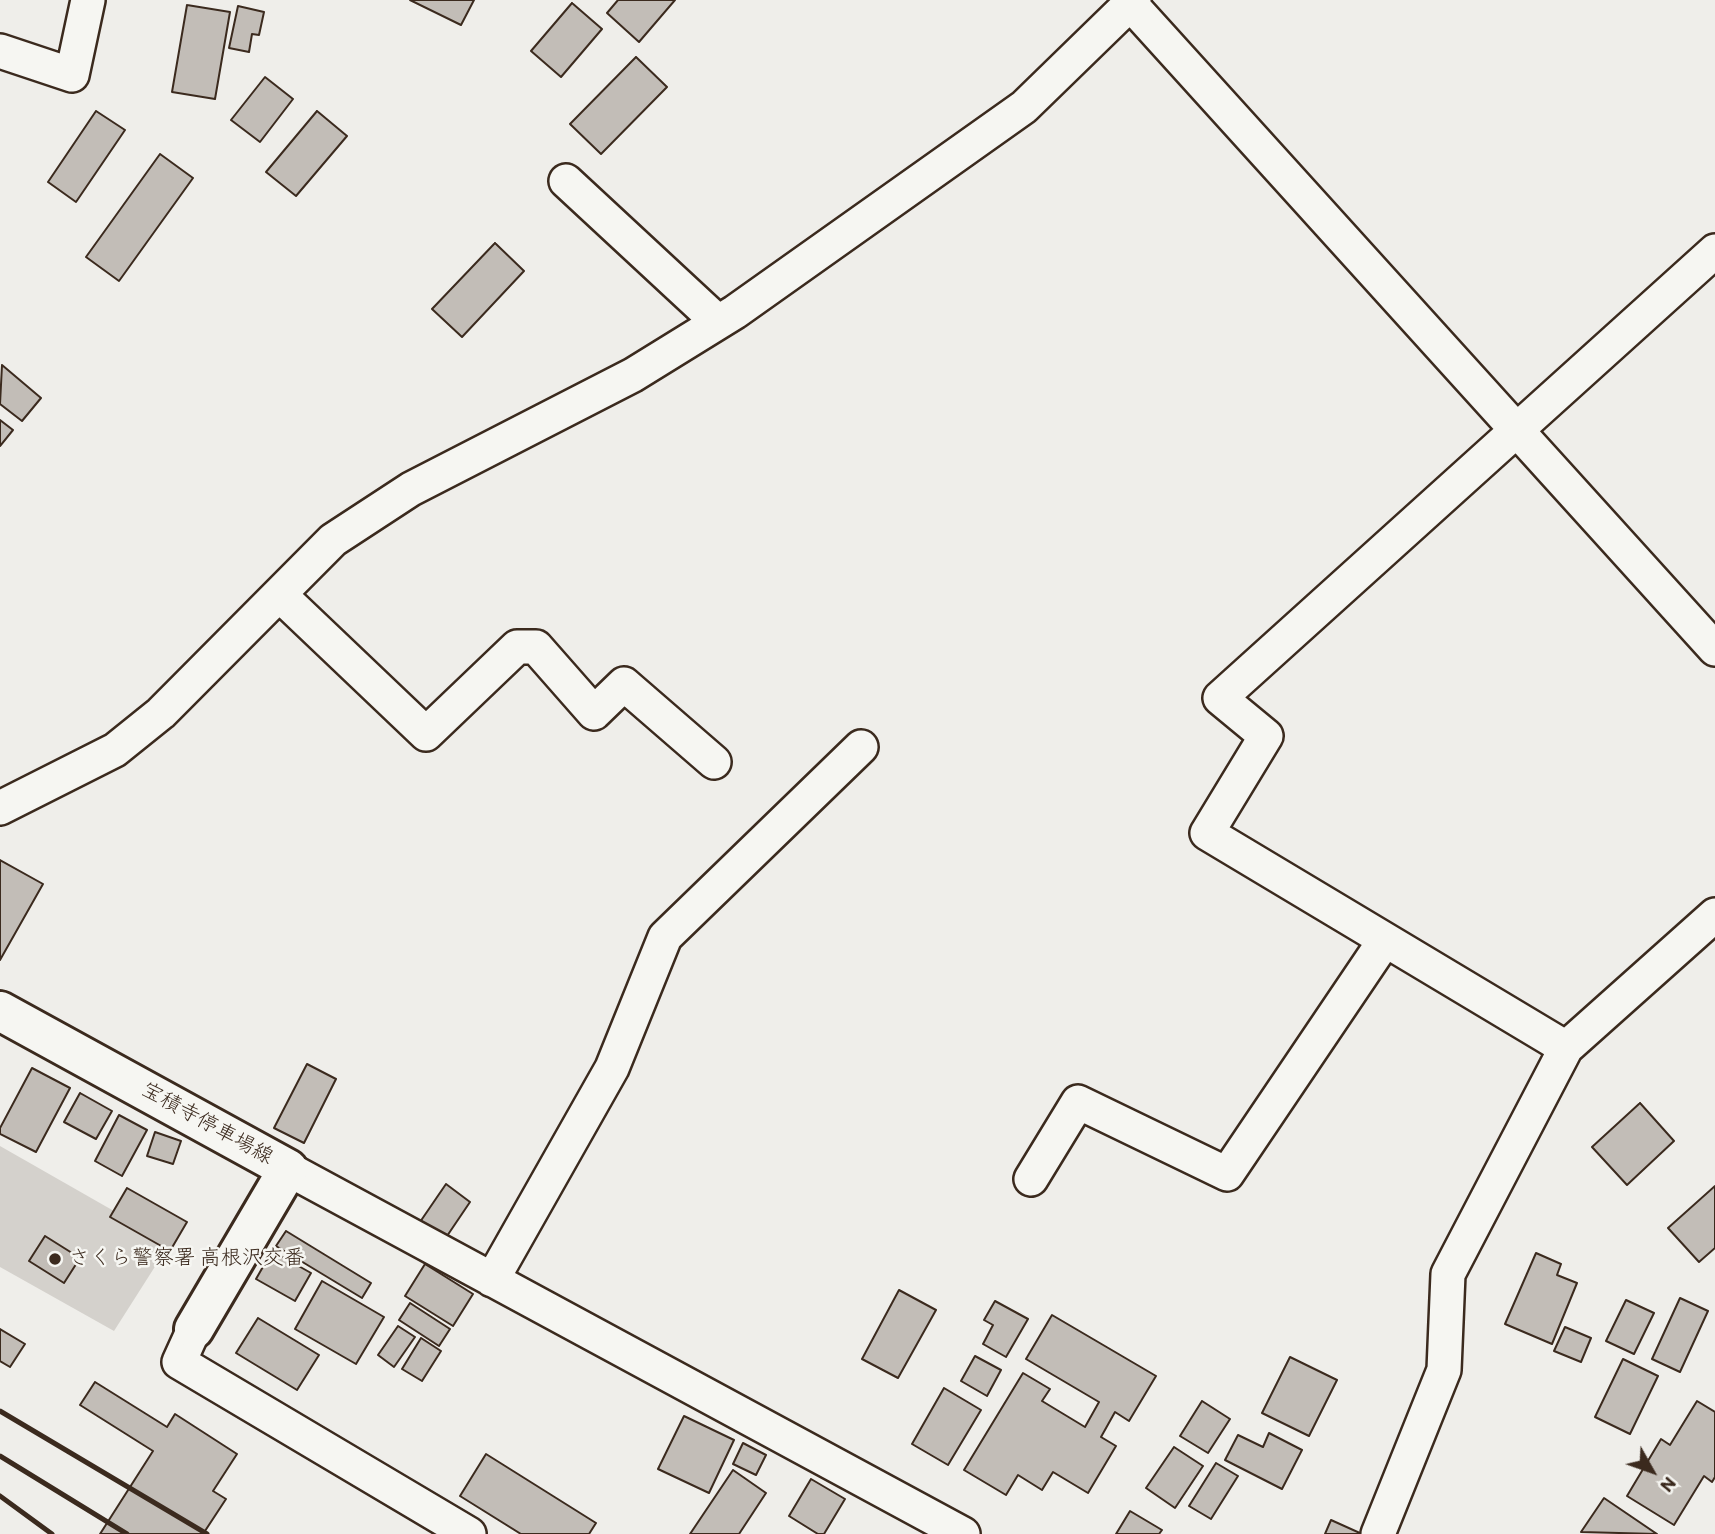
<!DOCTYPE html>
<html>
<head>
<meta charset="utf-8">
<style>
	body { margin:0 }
	#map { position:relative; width:1715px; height:1534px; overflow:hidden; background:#efeeea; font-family:Itim,sans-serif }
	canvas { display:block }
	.north { position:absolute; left:1617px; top:1436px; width:70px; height:70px; -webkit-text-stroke:5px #f6f6f2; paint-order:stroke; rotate:130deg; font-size:19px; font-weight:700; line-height:28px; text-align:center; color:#3b2a1e }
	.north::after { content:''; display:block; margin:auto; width:24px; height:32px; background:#3b2a1e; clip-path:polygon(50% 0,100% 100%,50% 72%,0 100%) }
</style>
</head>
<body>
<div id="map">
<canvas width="1715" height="1534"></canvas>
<div class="north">N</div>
</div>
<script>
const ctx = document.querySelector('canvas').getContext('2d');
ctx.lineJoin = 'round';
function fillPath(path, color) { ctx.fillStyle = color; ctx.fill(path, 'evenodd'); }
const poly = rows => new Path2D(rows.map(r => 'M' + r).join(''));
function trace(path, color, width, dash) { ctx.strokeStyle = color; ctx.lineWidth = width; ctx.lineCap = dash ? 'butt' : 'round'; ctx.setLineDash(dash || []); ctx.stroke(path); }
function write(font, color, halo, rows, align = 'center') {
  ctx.font = font + ' Itim,"Klee One",sans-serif'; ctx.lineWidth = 5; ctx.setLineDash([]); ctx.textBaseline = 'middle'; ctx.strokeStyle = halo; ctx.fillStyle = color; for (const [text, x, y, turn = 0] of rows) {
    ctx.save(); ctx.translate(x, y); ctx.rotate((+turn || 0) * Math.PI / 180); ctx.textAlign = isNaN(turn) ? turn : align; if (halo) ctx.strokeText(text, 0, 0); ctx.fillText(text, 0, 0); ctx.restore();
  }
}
const green = poly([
	[0,1146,170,1243,114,1331,0,1267]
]);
const building = poly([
	[410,0,474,0,461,25,410,0],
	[618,0,675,0,639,42,607,13,618,0],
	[572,3,602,29,561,77,531,51,572,3],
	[187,5,230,12,215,99,172,92,187,5],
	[238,6,264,12,259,35,252,34,249,52,229,48,238,6],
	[636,57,667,87,601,154,570,124,636,57],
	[265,77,293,99,260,142,231,120,265,77],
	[96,111,125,130,76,202,48,182,96,111],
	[317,111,347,136,296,196,266,172,317,111],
	[160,154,193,178,119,281,86,257,160,154],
	[495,243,524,271,462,337,432,309,495,243],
	[2,365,41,398,22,421,0,404,2,365],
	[0,420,13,430,0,446,0,420],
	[0,860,43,884,0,960,0,860],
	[307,1064,336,1079,304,1143,274,1128,307,1064],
	[32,1068,70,1088,36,1152,0,1134,0,1128,32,1068],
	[80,1093,112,1111,96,1139,64,1122,80,1093],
	[1640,1103,1674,1141,1627,1185,1592,1147,1640,1103],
	[119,1115,147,1130,122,1176,95,1161,119,1115],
	[155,1132,181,1141,173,1164,147,1156,155,1132],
	[446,1184,470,1202,445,1239,420,1222,446,1184],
	[1715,1186,1715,1248,1699,1262,1668,1228,1715,1186],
	[127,1188,187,1222,170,1251,110,1217,127,1188],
	[286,1231,371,1283,362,1298,276,1246,286,1231],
	[45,1236,80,1258,64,1283,29,1261,45,1236],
	[272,1251,311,1273,295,1301,256,1279,272,1251],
	[1536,1253,1561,1264,1557,1275,1577,1283,1552,1344,1505,1324,1536,1253],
	[425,1264,473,1294,453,1326,405,1296,425,1264],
	[322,1281,384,1317,356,1364,295,1329,322,1281],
	[899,1290,936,1310,898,1378,862,1359,899,1290],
	[1680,1298,1708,1311,1680,1372,1652,1359,1680,1298],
	[1626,1300,1654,1313,1634,1354,1606,1341,1626,1300],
	[995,1301,1028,1319,1006,1357,983,1344,993,1325,984,1320,995,1301],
	[410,1303,450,1329,439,1346,399,1320,410,1303],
	[1052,1315,1156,1376,1129,1421,1115,1412,1101,1437,1116,1446,1088,1493,1053,1472,1042,1490,1018,1475,1006,1495,964,1470,1023,1373,1050,1389,1042,1401,1085,1427,1099,1402,1026,1359,1052,1315],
	[258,1318,319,1355,297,1390,236,1353,258,1318],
	[398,1326,415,1337,394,1367,378,1355,398,1326],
	[1565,1327,1591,1338,1581,1362,1554,1351,1565,1327],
	[0,1329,25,1344,10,1367,0,1361,0,1329],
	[421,1338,441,1351,422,1381,402,1369,421,1338],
	[975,1356,1001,1370,987,1396,961,1381,975,1356],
	[1290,1357,1337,1380,1309,1436,1262,1413,1290,1357],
	[1623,1359,1658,1376,1630,1434,1595,1417,1623,1359],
	[95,1382,167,1427,175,1414,237,1454,213,1491,226,1499,203,1534,100,1534,153,1451,80,1405,95,1382],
	[944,1388,981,1410,948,1465,912,1444,944,1388],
	[1202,1401,1230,1419,1208,1453,1180,1436,1202,1401],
	[1697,1401,1715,1412,1715,1477,1712,1482,1704,1476,1674,1525,1627,1496,1661,1439,1670,1445,1697,1401],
	[684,1416,734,1440,709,1493,658,1469,684,1416],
	[1269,1433,1302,1450,1282,1489,1225,1460,1238,1435,1263,1447,1269,1433],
	[743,1443,766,1455,756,1475,733,1464,743,1443],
	[1174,1447,1203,1466,1175,1508,1146,1488,1174,1447],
	[486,1454,596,1523,589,1534,521,1534,460,1496,486,1454],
	[1216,1463,1238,1476,1211,1519,1189,1506,1216,1463],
	[733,1470,766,1493,739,1534,690,1534,733,1470],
	[811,1479,845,1499,824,1534,818,1534,789,1516,811,1479],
	[1604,1498,1657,1534,1581,1532,1604,1498],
	[1130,1511,1162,1530,1159,1534,1116,1534,1130,1511],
	[1331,1520,1362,1534,1325,1534,1331,1520]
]);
const minor = poly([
	[1127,0,1715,649],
	[0,51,72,75,88,0],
	[566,181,718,322],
	[280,595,426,734,517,647,536,647,594,713,624,684,714,762],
	[0,808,115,750,161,713,333,540,411,489,633,375,735,312,1024,107,1134,0],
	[1566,1048,1207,833,1266,736,1220,698,1715,251],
	[288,1169,963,1534],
	[1031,1179,1078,1102,1227,1174,1385,940],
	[492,1280,612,1068,665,937,861,747],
	[194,1329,179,1362,469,1534],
	[1378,1534,1444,1370,1448,1274,1566,1048,1715,915]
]);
const secondary = poly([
	[0,1011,288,1169,194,1329]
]);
const rail = poly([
	[0,1411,207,1534],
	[0,1456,127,1534],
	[0,1496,52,1534]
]);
const markers = [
	[55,1259,7,"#3b2a1e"]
];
const streetNames = [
	["宝積寺停車場線",207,1124,29]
];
const poiNames = [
	["さくら警察署 高根沢交番",69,1259]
];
fillPath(green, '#d4d1cc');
fillPath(building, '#c2bdb7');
trace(building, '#3b2a1e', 2);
trace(minor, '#3b2a1e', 38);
trace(secondary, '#3b2a1e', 44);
trace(minor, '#f6f6f2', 33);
trace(secondary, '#f6f6f2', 38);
trace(rail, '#3b2a1e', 5);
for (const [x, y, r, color] of markers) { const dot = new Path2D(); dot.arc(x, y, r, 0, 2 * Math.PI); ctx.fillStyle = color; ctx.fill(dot); trace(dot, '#f6f6f2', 2.5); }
write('21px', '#3b2a1e', '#f6f6f2', streetNames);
write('21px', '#3b2a1e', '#f6f6f2', poiNames, 'left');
</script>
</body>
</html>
